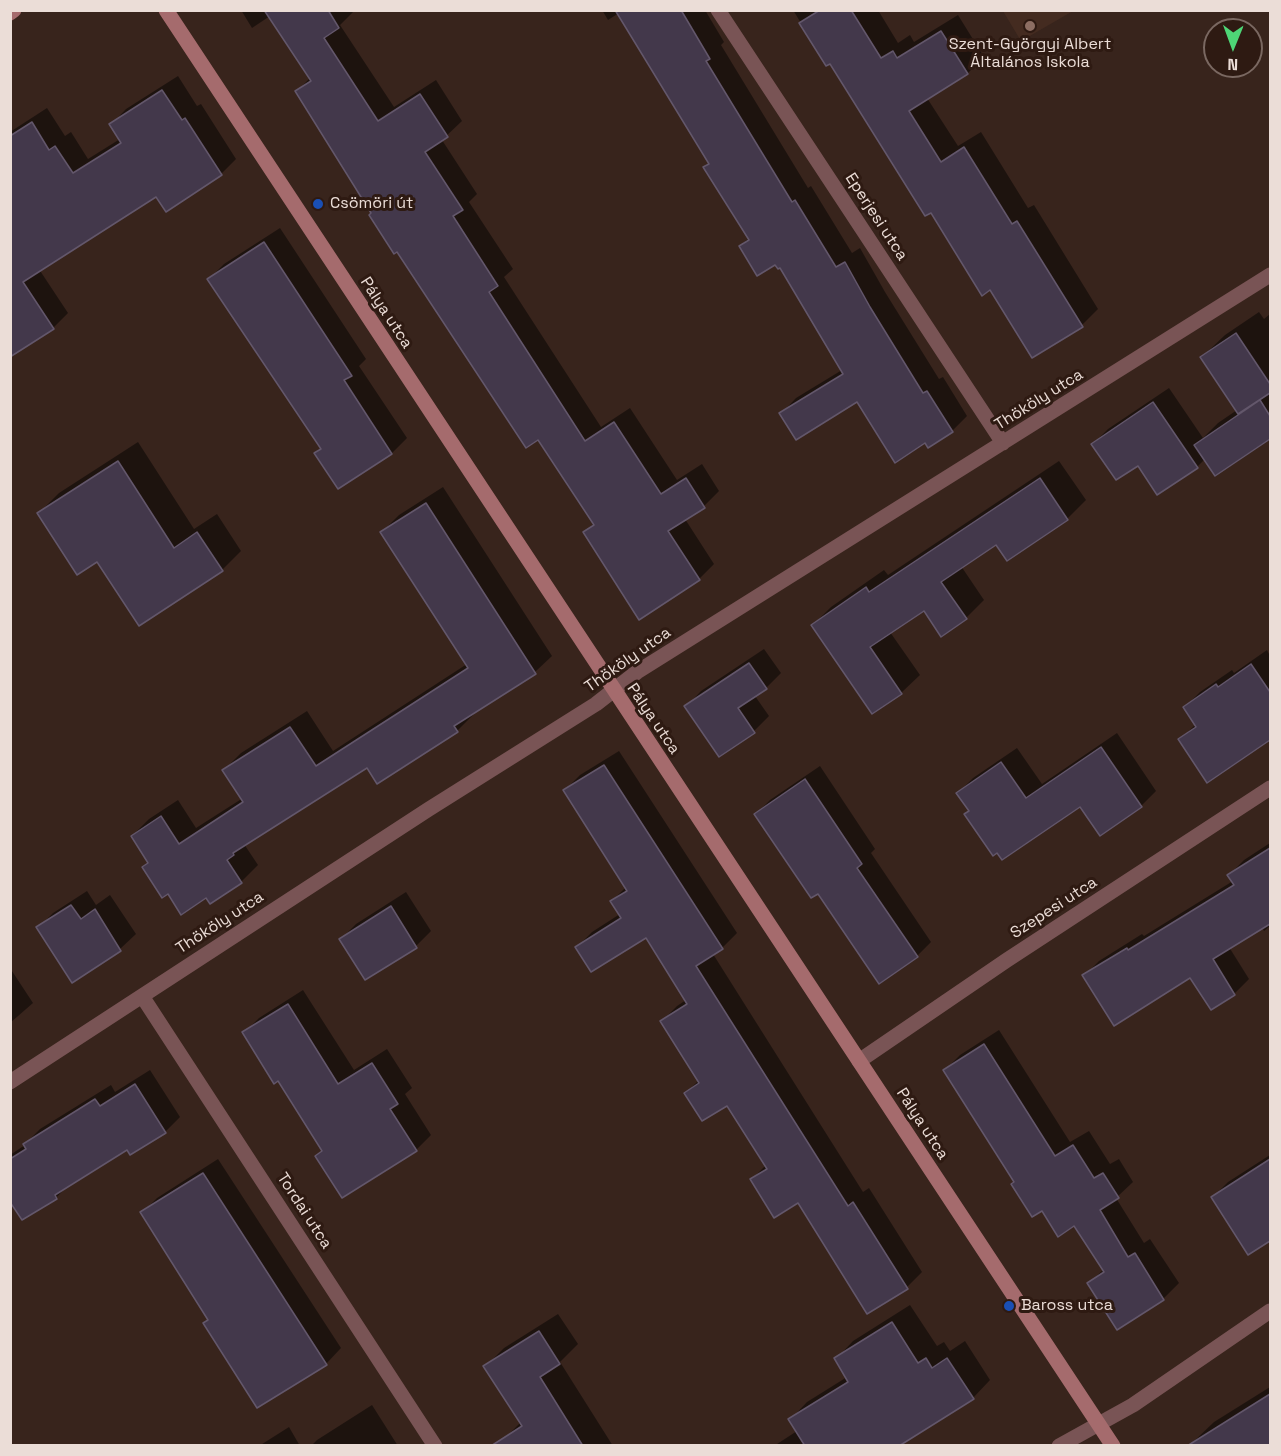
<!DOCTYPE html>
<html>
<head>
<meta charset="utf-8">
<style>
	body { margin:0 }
	#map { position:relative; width:1281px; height:1456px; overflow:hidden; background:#38241c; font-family:"Space Grotesk",sans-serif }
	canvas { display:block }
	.frame { position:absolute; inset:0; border:12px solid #ebddd7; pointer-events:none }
	.north { position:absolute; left:1203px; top:18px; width:60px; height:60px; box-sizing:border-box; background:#2e1a12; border:2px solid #7a6861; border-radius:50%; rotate:181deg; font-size:16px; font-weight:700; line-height:24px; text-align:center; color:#ebddd7 }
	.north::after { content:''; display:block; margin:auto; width:21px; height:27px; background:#4ed676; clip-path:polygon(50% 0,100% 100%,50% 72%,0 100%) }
</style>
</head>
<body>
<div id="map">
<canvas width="1281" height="1456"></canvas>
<div class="frame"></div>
<div class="north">N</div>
</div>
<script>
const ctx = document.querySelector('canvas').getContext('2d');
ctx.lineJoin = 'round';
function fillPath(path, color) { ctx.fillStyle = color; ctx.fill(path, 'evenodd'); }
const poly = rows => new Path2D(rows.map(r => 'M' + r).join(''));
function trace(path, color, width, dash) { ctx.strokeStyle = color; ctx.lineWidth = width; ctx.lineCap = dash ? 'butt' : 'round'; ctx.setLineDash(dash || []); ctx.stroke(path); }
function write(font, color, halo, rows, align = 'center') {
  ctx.font = font + ' "Space Grotesk",sans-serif'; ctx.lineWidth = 6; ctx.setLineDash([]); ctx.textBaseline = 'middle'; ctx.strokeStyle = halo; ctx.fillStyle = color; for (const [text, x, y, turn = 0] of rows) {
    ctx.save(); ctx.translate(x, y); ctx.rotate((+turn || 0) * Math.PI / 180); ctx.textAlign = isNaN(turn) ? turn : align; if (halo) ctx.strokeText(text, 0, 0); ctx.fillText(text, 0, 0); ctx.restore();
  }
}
const built = poly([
	[1003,11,1073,11,1021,41]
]);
const shadow = poly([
	[241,10,352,10,353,12,340,25,394,107,436,80,462,121,442,140,477,194,469,202,513,269,504,277,601,427,630,408,677,480,702,464,719,491,704,506,685,519,714,564,699,579,585,532,594,523,539,438,373,213,297,91,310,78,270,16,252,28],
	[602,10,705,10,724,42,721,45,808,188,811,186,852,253,860,248,885,292,939,379,943,377,967,416,952,431,926,441,857,400,781,414,796,398,842,370,781,266,740,246,749,238,705,168,710,163,619,13,608,20],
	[793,10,878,10,898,43,910,35,914,42,958,15,984,57,968,73,927,98,958,146,981,132,1028,208,1034,205,1098,309,1082,325,991,288,931,211,830,62,826,64],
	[178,76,197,106,201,104,236,159,221,174,157,195,10,217,10,132,47,108,65,136,71,132,88,159,120,139,111,125,126,109],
	[280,228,366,359,359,366,407,438,392,453,339,487,316,453,322,447,209,279,224,264],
	[27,251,68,313,53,328,10,342],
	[1259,312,1264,319,1270,314,1270,437,1215,474,1205,459,1197,467,1138,464,1093,444,1108,429,1169,388,1203,438,1218,423,1237,410,1202,357,1225,335],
	[138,442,194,529,217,514,241,551,222,570,39,513,59,493],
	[1059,461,1086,500,1067,519,1008,559,997,542,961,566,984,600,966,618,924,609,890,632,920,675,901,693,872,712,813,625,831,607,884,570,888,575],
	[443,487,552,656,535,672,473,712,474,714,457,731,367,766,244,844,258,865,241,882,207,896,149,862,132,836,149,819,178,800,196,828,243,798,224,770,241,753,307,711,333,751,467,664,382,532,399,515],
	[764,649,781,673,766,688,755,696,769,716,754,731,719,755,686,707,701,691],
	[1267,650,1270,656,1270,739,1207,781,1180,740,1196,724,1185,707,1200,692,1232,670,1234,673],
	[1117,733,1156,791,1141,806,1100,834,1080,805,970,810,958,793,973,778,1017,748,1042,784],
	[619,751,737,933,722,948,713,954,863,1192,869,1188,922,1272,907,1287,798,1201,752,1179,766,1165,727,1104,686,1093,699,1080,662,1021,677,1006,686,1000,646,936,577,947,592,932,620,914,612,901,626,887,565,790,580,775],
	[820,766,875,849,871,853,931,942,917,956,819,892,756,814,770,800],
	[1270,843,1270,926,1264,931,1262,927,1229,947,1249,979,1234,994,1211,1008,1191,976,1084,976,1099,961,1142,934,1144,936,1233,881,1229,875,1244,860],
	[87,891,96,905,110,895,136,934,120,949,72,981,38,928,53,913],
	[406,892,431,931,416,946,341,939,356,924],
	[10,968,33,1003,10,1023],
	[303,990,354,1070,387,1049,412,1088,405,1094,431,1135,416,1150,317,1156,323,1150,278,1079,244,1033,259,1018],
	[999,1030,1070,1142,1089,1131,1110,1164,1119,1159,1133,1182,1116,1198,1144,1243,1150,1239,1179,1283,1164,1298,1117,1328,1089,1283,1104,1269,1075,1224,1043,1209,1015,1182,945,1070,960,1055],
	[150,1070,180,1117,165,1132,128,1148,69,1184,56,1198,10,1199,10,1155,25,1145,25,1144,40,1129,111,1085,115,1092],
	[1270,1155,1270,1239,1249,1253,1213,1197,1228,1182],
	[218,1159,341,1348,326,1364,258,1406,204,1323,209,1319,142,1213,157,1198],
	[910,1305,937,1346,944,1342,950,1351,965,1341,990,1380,973,1398,897,1446,774,1446,797,1431,790,1420,807,1402,847,1377,836,1359,853,1341],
	[558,1314,578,1344,560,1362,613,1446,511,1446,506,1437,521,1422,485,1367,504,1348],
	[1270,1387,1270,1446,1192,1446,1191,1444,1214,1422],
	[372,1405,398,1446,311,1446,317,1440],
	[289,1427,300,1446,259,1446]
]);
const building = poly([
	[264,10,328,10,339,28,324,38,378,121,420,94,448,137,425,152,463,210,453,216,498,286,489,292,585,441,614,422,661,494,686,478,705,508,668,531,700,580,639,620,583,532,594,525,538,440,526,448,397,252,394,254,369,215,371,213,295,91,311,81,264,10],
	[615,10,681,10,710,59,706,61,792,202,795,200,836,267,845,262,870,307,923,393,927,391,953,432,928,448,925,443,895,463,857,402,796,440,779,413,843,374,780,268,778,269,775,265,757,276,739,246,749,240,703,167,709,164,615,10],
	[820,10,851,10,881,58,893,51,897,58,941,31,968,74,909,111,941,162,964,147,1012,224,1017,221,1083,327,1032,358,990,290,982,296,931,213,925,216,830,64,826,66,799,23,820,10],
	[162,90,182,120,185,118,222,175,166,212,156,197,23,282,54,329,10,357,10,136,32,122,49,150,55,146,73,173,121,143,109,124,162,90],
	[264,242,352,376,344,380,392,454,338,489,314,453,321,449,207,279,264,242],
	[1236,333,1270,384,1270,393,1238,414,1200,357,1236,333],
	[1260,400,1270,416,1270,439,1215,476,1194,445,1260,400],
	[1153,402,1198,468,1157,495,1138,466,1116,480,1091,444,1153,402],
	[118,461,174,548,197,532,223,571,139,626,97,562,77,575,37,513,118,461],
	[1040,478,1068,520,1007,561,996,545,941,582,967,619,941,637,924,611,870,647,902,694,872,714,811,625,866,587,869,592,1040,478],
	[426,503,536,674,454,726,458,732,377,784,367,768,233,853,234,855,227,860,242,883,210,904,206,898,181,915,168,894,162,898,142,867,148,863,131,836,161,816,179,844,243,802,222,770,290,727,316,766,468,668,380,532,426,503],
	[749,663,767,689,738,708,755,733,719,757,684,706,749,663],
	[1251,664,1270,692,1270,740,1207,783,1178,739,1196,727,1183,707,1216,684,1218,687,1251,664],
	[1101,747,1142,807,1100,836,1080,807,1002,860,997,853,993,856,964,814,969,811,956,793,1001,762,1026,798,1101,747],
	[604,765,723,949,696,966,848,1206,853,1202,908,1289,867,1314,798,1203,774,1218,750,1179,767,1169,727,1106,702,1121,684,1093,699,1083,660,1021,687,1004,646,938,591,972,575,947,621,918,610,901,627,891,563,790,604,765],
	[805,779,862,864,857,868,918,957,879,984,818,894,811,898,754,814,805,779],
	[1270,848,1270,924,1213,959,1235,995,1211,1010,1190,978,1114,1026,1082,975,1127,948,1128,950,1234,885,1227,875,1270,848],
	[71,905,81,919,95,909,121,951,72,983,36,927,71,905],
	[391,906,417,948,365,980,339,939,391,906],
	[288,1004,338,1084,372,1063,398,1104,390,1109,417,1151,342,1198,315,1156,322,1151,278,1081,274,1084,242,1032,288,1004],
	[984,1044,1055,1156,1073,1145,1094,1178,1103,1173,1119,1198,1100,1210,1128,1257,1135,1253,1164,1300,1117,1330,1087,1283,1104,1272,1074,1226,1058,1237,1042,1211,1032,1217,1011,1184,1014,1182,943,1070,984,1044],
	[135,1084,166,1133,130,1155,127,1150,55,1195,57,1199,22,1220,10,1202,10,1159,26,1149,23,1144,95,1099,100,1106,135,1084],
	[1270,1159,1270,1241,1248,1255,1211,1197,1270,1159],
	[203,1173,327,1365,257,1408,203,1323,208,1320,140,1212,203,1173],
	[892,1322,918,1363,926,1358,932,1368,947,1358,974,1399,899,1446,805,1446,788,1419,848,1382,834,1358,892,1322],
	[539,1331,560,1364,540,1377,583,1446,491,1446,522,1426,483,1366,539,1331],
	[1270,1394,1270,1446,1187,1446,1270,1394]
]);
const street = poly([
	[718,10,1003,443],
	[142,996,435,1446],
	[859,1061,1007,960,1270,788],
	[10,1082,429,809,596,704,637,672,1270,275],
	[1059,1446,1133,1405,1270,1311]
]);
const secondary = poly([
	[166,10,1113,1446],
	[10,13,14,10]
]);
const markers = [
	[1030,26,6,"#8d6e63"],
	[318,204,6,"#1a4fb4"],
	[1009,1306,6,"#1a4fb4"]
];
const poiNames = [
	["Szent-Györgyi Albert",1030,45,"center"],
	["Általános Iskola",1030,63,"center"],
	["Csömöri út",330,204],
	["Baross utca",1021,1306]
];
const streetNames = [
	["Eperjesi utca",876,217,57],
	["Pálya utca",386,313,57],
	["Thököly utca",1039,400,-32],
	["Thököly utca",628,660,-35],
	["Pálya utca",653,719,56],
	["Szepesi utca",1054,908,-33],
	["Thököly utca",220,923,-33],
	["Pálya utca",922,1124,57],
	["Tordai utca",304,1211,57]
];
fillPath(built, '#442b20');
fillPath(shadow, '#0007');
fillPath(building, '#43384b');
trace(building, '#63576b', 1.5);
trace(street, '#795455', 15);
trace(secondary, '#a56b6d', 15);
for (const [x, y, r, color] of markers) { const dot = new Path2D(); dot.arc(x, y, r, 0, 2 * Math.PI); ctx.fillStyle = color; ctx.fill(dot); trace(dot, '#2e1a12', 2); }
write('16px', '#ebddd7', '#2e1a12', poiNames, 'left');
write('16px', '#ebddd7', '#2e1a12', streetNames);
</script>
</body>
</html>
